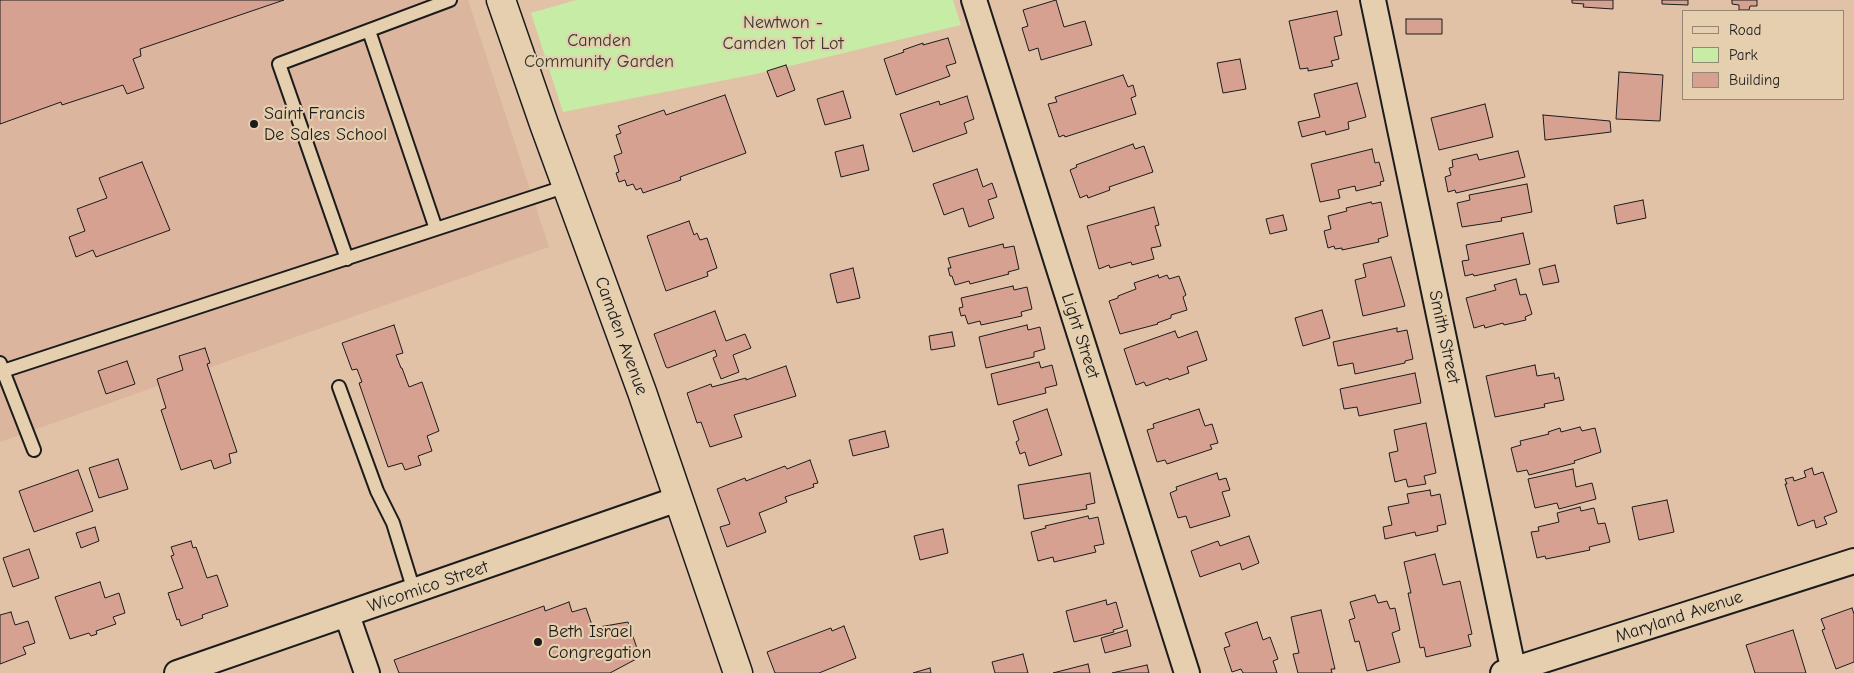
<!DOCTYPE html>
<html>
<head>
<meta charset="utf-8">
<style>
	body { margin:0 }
	#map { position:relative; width:1854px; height:673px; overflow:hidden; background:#e2c2a7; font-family:"Comic Neue",sans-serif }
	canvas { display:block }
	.legend { position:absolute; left:1682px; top:10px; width:162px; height:90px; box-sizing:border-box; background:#e5cfaf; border:1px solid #958774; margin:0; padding:6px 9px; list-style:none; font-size:15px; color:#1c1c1c }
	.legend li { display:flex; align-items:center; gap:10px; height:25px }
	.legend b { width:25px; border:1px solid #958774 }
</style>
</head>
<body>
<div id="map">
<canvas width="1854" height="673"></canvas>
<ul class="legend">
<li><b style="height:6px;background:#e5cfaf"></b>Road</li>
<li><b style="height:14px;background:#c6eca6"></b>Park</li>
<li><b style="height:14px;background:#d7a191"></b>Building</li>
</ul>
</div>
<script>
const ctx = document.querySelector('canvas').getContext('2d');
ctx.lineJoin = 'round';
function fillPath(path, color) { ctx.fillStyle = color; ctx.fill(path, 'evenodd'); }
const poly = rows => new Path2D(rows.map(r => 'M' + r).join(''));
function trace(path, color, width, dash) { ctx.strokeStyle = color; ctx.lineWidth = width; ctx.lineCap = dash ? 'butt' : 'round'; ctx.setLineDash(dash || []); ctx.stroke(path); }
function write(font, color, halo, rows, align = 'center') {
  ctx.font = font + ' "Comic Neue",sans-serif'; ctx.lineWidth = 4.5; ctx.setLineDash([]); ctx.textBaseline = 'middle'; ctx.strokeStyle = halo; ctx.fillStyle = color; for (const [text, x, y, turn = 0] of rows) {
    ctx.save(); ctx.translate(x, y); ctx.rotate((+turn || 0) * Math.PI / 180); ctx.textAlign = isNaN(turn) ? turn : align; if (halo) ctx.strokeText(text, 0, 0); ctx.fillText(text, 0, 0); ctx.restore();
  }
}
const built = poly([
	[0,0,468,0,549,247,0,442]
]);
const green = poly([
	[576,0,953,0,961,25,756,74,563,112,531,13]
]);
const building = poly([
	[0,0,284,0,140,49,141,56,133,59,144,88,127,94,123,85,62,105,61,102,0,124,0,0],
	[1056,0,1064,27,1085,21,1092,45,1041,60,1038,48,1029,51,1022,28,1028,26,1023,10,1056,0],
	[1572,0,1613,0,1613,9,1583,7,1584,4,1572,3,1572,0],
	[1662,0,1688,0,1688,5,1662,4,1662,0],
	[1732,0,1757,0,1757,6,1750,6,1749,10,1739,10,1739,5,1732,4,1732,0],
	[1337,11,1342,35,1334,37,1339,59,1331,61,1333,66,1308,71,1308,68,1300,69,1289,21,1337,11],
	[1406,19,1442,19,1442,34,1406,34,1406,19],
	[948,38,956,63,946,66,950,76,896,95,884,59,904,52,903,50,923,43,923,45,948,38],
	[1240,59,1246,89,1223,93,1217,63,1240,59],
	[786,65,795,90,777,97,767,71,786,65],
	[1619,72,1663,75,1660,121,1616,119,1619,72],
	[1123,75,1128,87,1133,85,1136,96,1131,98,1136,114,1065,137,1064,135,1059,137,1048,104,1057,102,1055,97,1123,75],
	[1357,83,1366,117,1348,122,1349,129,1326,135,1325,131,1302,137,1298,122,1320,117,1314,94,1357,83],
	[843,91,851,118,825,125,817,99,843,91],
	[725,95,746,153,680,177,681,180,643,193,641,188,636,190,633,184,627,186,625,180,619,182,616,173,619,172,614,156,622,153,616,135,621,133,618,126,664,110,666,115,725,95],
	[967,96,974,119,964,123,967,133,913,152,900,114,939,101,940,105,967,96],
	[1485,104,1493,137,1439,150,1431,118,1485,104],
	[1543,115,1610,121,1611,132,1545,140,1543,115],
	[1133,144,1135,149,1144,146,1153,172,1109,187,1110,190,1088,198,1087,195,1080,198,1070,170,1077,167,1076,165,1133,144],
	[863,145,869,170,841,177,835,152,863,145],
	[1372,149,1375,163,1379,162,1384,181,1380,182,1381,185,1356,191,1355,186,1338,190,1340,198,1320,202,1311,164,1372,149],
	[1518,151,1525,177,1456,193,1455,190,1448,192,1445,177,1451,175,1449,168,1453,167,1452,160,1477,154,1479,160,1518,151],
	[142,162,170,230,96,257,93,250,76,257,69,237,85,231,77,209,107,198,99,178,142,162],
	[977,169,983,187,992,183,997,197,988,200,994,218,969,227,963,208,944,215,933,184,977,169],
	[1527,184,1532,212,1501,218,1502,221,1462,227,1457,203,1470,200,1469,195,1527,184],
	[1643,200,1646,218,1617,224,1614,206,1643,200],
	[1371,202,1372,204,1381,202,1388,236,1378,239,1379,242,1342,250,1342,248,1335,249,1334,246,1328,248,1324,231,1331,229,1328,216,1347,211,1346,208,1371,202],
	[1154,207,1159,225,1155,226,1161,246,1151,248,1154,259,1132,265,1131,262,1110,268,1109,265,1099,269,1087,226,1154,207],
	[1283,215,1287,230,1270,234,1266,219,1283,215],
	[689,221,694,235,697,233,700,240,707,238,717,268,707,272,708,276,666,291,647,236,689,221],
	[1523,233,1530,264,1474,276,1473,274,1465,276,1462,261,1469,260,1466,245,1523,233],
	[1003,244,1004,248,1014,246,1019,269,1008,272,1009,274,970,284,969,281,955,285,952,276,950,276,948,268,951,268,948,258,1003,244],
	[1391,257,1405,306,1363,316,1355,280,1366,277,1363,264,1391,257],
	[1555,265,1559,282,1543,285,1539,269,1555,265],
	[853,268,860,298,837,303,830,274,853,268],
	[1158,275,1159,278,1167,275,1169,279,1179,276,1186,295,1183,297,1187,310,1171,315,1171,318,1157,323,1158,324,1120,334,1109,301,1118,298,1118,296,1136,289,1134,283,1158,275],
	[1516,279,1520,295,1526,294,1532,314,1525,317,1526,320,1504,325,1503,323,1485,328,1484,325,1474,328,1466,298,1496,290,1494,285,1516,279],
	[1013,286,1014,290,1027,287,1032,309,1021,312,1022,316,981,325,980,321,968,324,965,315,961,316,959,308,963,307,961,298,1013,286],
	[1322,310,1330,338,1303,346,1295,318,1322,310],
	[715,311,726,341,745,334,751,348,733,355,739,372,721,379,713,358,717,356,715,350,668,368,666,367,654,334,715,311],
	[394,325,403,353,396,355,401,368,402,368,409,387,422,382,439,431,427,436,432,451,418,456,421,465,405,470,402,463,388,467,359,383,362,382,357,369,352,370,342,343,394,325],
	[1027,325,1028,330,1040,327,1045,349,1034,352,1034,357,986,368,979,337,1027,325],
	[1397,328,1397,332,1407,330,1413,359,1405,361,1405,363,1355,374,1353,363,1338,366,1333,342,1397,328],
	[1175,331,1178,338,1197,331,1207,360,1187,367,1189,373,1169,380,1168,378,1146,386,1144,382,1136,385,1124,349,1175,331],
	[952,332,955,346,931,350,929,336,952,332],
	[205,348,210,363,207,364,237,452,229,454,231,463,214,469,211,460,181,470,161,410,166,408,157,379,183,370,179,356,205,348],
	[127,361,135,384,106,394,98,371,127,361],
	[1039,362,1041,368,1052,365,1057,385,1045,388,1046,393,998,405,991,374,1039,362],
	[1535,365,1537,376,1554,373,1555,379,1559,377,1564,400,1544,404,1545,407,1495,417,1486,376,1535,365],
	[786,366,796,396,734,415,742,437,710,447,701,422,697,423,687,393,711,384,712,387,746,378,746,380,786,366],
	[1415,373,1421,403,1359,416,1357,407,1344,409,1340,389,1415,373],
	[1047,409,1062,455,1029,466,1025,452,1020,454,1016,442,1019,440,1013,421,1047,409],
	[1199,409,1205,426,1212,424,1218,443,1210,445,1212,449,1167,464,1165,460,1157,462,1147,430,1154,428,1153,424,1199,409],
	[1426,423,1436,473,1424,476,1426,484,1408,487,1406,479,1395,482,1389,453,1398,451,1394,430,1426,423],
	[1580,427,1582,431,1595,428,1601,452,1574,461,1575,463,1529,475,1527,470,1517,472,1511,448,1521,445,1520,441,1549,434,1548,432,1560,428,1561,432,1580,427],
	[885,431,889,447,853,456,849,440,885,431],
	[118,459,128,489,99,498,89,468,118,459],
	[810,460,818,483,813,484,814,487,785,497,787,502,759,513,766,532,727,547,720,527,730,524,717,489,745,478,746,481,785,466,787,469,810,460],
	[1812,468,1814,475,1823,472,1837,512,1824,517,1827,524,1816,528,1814,520,1798,526,1785,484,1787,484,1785,479,1793,477,1794,481,1806,477,1804,471,1812,468],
	[1573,469,1576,487,1592,483,1596,499,1559,509,1557,503,1535,508,1528,479,1573,469],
	[78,470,93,511,34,532,19,491,78,470],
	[1090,473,1095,503,1086,505,1087,509,1024,519,1018,485,1090,473],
	[1217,473,1219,480,1226,478,1230,490,1222,492,1230,516,1190,528,1186,516,1178,518,1170,493,1177,490,1176,487,1217,473],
	[1430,490,1431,496,1440,494,1446,524,1437,526,1438,531,1416,536,1415,532,1385,539,1383,527,1392,525,1388,507,1409,503,1407,494,1430,490],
	[1667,500,1674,532,1639,540,1632,507,1667,500],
	[1580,507,1581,511,1594,508,1598,524,1605,523,1610,542,1589,547,1590,550,1546,559,1545,556,1537,558,1531,532,1539,531,1538,527,1559,522,1557,513,1580,507],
	[1088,516,1089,519,1098,517,1104,544,1094,546,1096,552,1054,562,1053,557,1038,561,1031,532,1046,528,1045,526,1088,516],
	[95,527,99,541,81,548,76,533,95,527],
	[943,529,948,553,920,560,914,536,943,529],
	[1249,536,1259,563,1242,570,1240,563,1200,577,1191,551,1218,541,1220,546,1249,536],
	[191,541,193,548,196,547,207,578,217,575,228,606,202,615,203,618,181,626,179,619,177,620,168,593,183,588,171,556,174,555,171,547,191,541],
	[29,549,39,578,13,587,3,558,29,549],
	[1435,554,1443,585,1460,581,1472,634,1468,635,1471,646,1426,657,1424,647,1420,648,1408,593,1411,593,1404,562,1435,554],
	[100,582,105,598,119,593,125,613,113,617,116,624,96,631,97,634,91,636,89,633,70,639,55,597,100,582],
	[1375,595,1378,603,1387,601,1390,609,1395,608,1400,630,1392,633,1400,662,1367,671,1359,641,1355,642,1349,620,1355,618,1350,602,1375,595],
	[1106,600,1107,605,1116,602,1123,627,1113,630,1114,632,1074,642,1066,611,1106,600],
	[569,602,572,612,586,608,593,628,628,622,640,657,610,673,399,673,394,660,544,606,545,611,569,602],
	[1852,608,1854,614,1854,662,1836,669,1822,630,1825,629,1821,619,1852,608],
	[1321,610,1335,669,1331,669,1332,673,1298,673,1293,654,1299,653,1291,617,1321,610],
	[11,612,15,625,28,621,35,643,23,647,26,654,0,664,0,615,11,612],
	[1257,622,1263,640,1270,637,1278,659,1273,661,1277,673,1243,673,1241,669,1232,672,1224,648,1230,646,1225,633,1257,622],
	[844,626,856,658,819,673,775,673,767,652,831,628,832,631,844,626],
	[1127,630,1131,646,1105,653,1101,638,1127,630],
	[1793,630,1806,673,1755,673,1746,645,1793,630],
	[1023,654,1028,673,995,673,992,662,1023,654],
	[1088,664,1090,673,1053,673,1088,664],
	[1147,665,1149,673,1112,673,1147,665],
	[930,668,931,673,913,673,930,668]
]);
const service = poly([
	[369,31,436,229],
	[347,259,279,64,450,0],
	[0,363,34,450],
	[0,374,3,371,567,186],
	[339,387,377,491,393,523,414,591]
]);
const minor = poly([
	[974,0,1187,673],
	[1373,0,1514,673],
	[347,615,367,673],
	[177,673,678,499],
	[1503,673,1854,561]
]);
const tertiary = poly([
	[501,0,544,124,642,392,738,673]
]);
const markers = [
	[254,124,5,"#1c1c1c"],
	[538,642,5,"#1c1c1c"]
];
const parkNames = [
	["Newtwon -",783,23],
	["Camden Tot Lot",783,44],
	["Camden",599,41],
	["Community Garden",599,62]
];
const poiNames = [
	["Saint Francis",264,114],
	["De Sales School",264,135],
	["Beth Israel",548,632],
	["Congregation",548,653]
];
const streetNames = [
	["Camden Avenue",621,336,70],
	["Light Street",1080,336,72],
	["Smith Street",1444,337,78],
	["Wicomico Street",428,587,-19],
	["Maryland Avenue",1679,617,-18]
];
fillPath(built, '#dbb59d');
fillPath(green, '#c6eca6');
fillPath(building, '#d7a191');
trace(building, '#1c1c1c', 1);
trace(service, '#1c1c1c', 16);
trace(minor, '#1c1c1c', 28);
trace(tertiary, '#1c1c1c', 31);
trace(service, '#e5cfaf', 12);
trace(minor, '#e5cfaf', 24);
trace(tertiary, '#e5cfaf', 28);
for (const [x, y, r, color] of markers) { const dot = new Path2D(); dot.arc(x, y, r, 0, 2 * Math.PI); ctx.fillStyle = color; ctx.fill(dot); trace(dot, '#e5cfaf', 2); }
write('18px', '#363b31', '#e5cfaf', parkNames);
write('18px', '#1c1c1c', '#e5cfaf', poiNames, 'left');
write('18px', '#1c1c1c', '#e5cfaf', streetNames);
</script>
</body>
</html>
